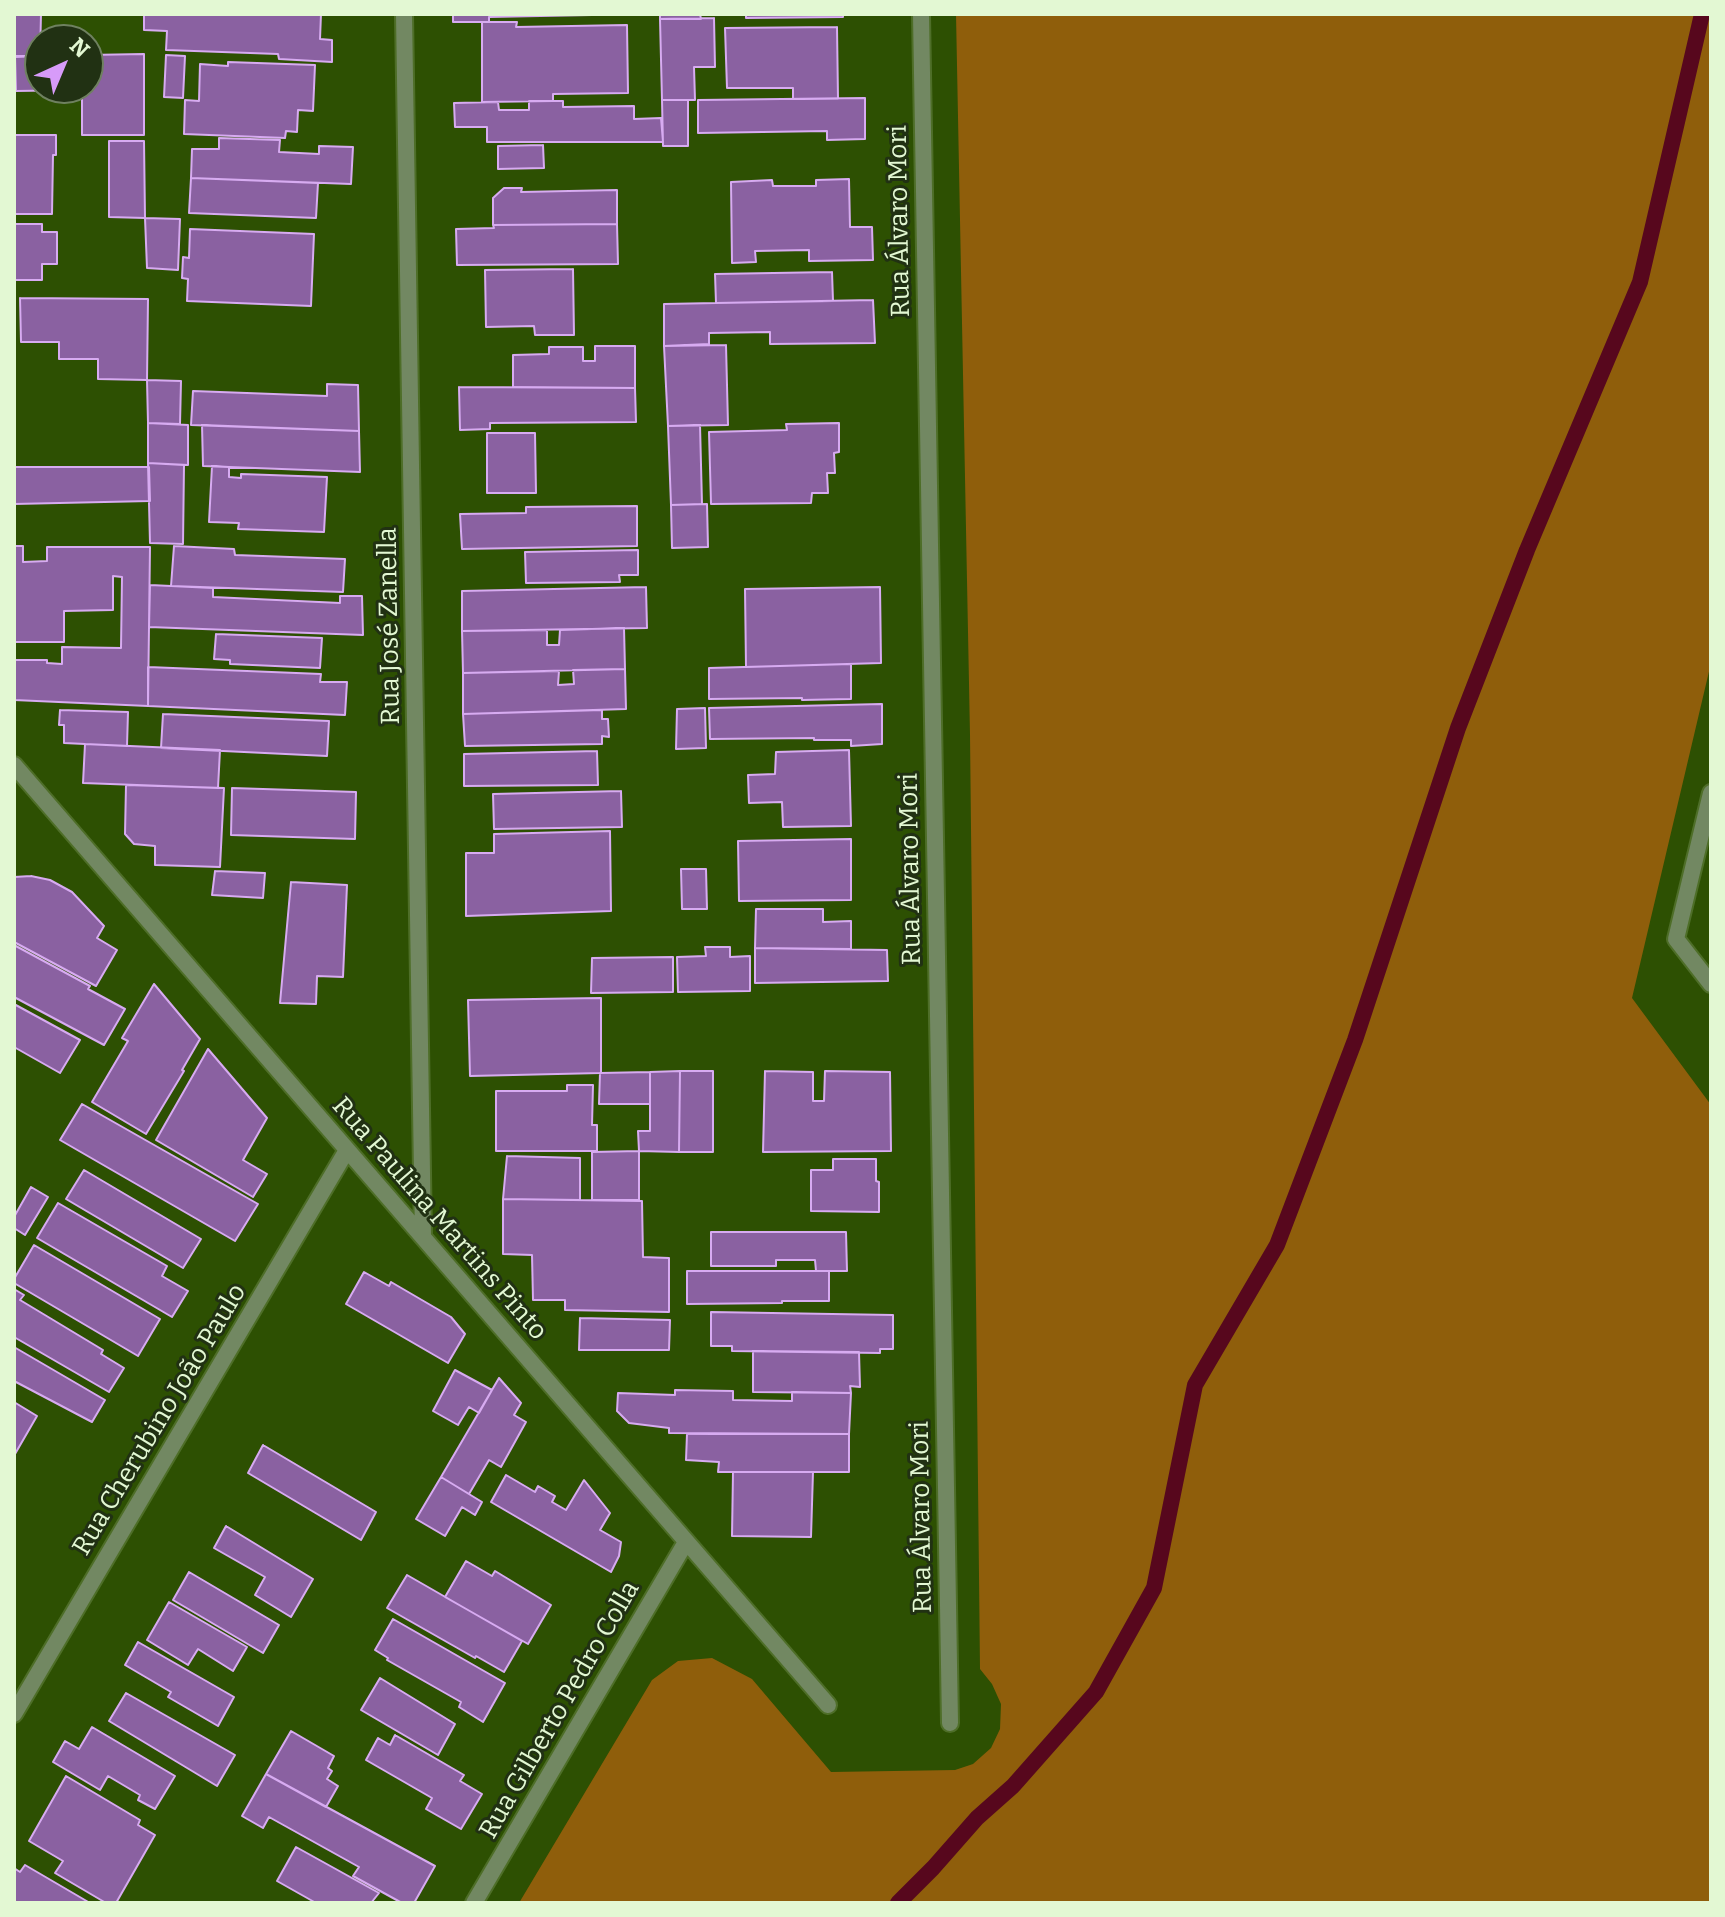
<!DOCTYPE html>
<html>
<head>
<meta charset="utf-8">
<style>
	body { margin:0 }
	#map { position:relative; width:1725px; height:1917px; overflow:hidden; background:#2d5002; font-family:Bitter,serif }
	canvas { display:block }
	.frame { position:absolute; inset:0; border:16px solid #e3f8d3; pointer-events:none }
	.north { position:absolute; left:24px; top:24px; width:80px; height:80px; box-sizing:border-box; background:#213113; border:2px solid #6f8160; border-radius:50%; rotate:44deg; font-size:22px; font-weight:700; line-height:32px; text-align:center; color:#e3f8d3 }
	.north::after { content:''; display:block; margin:auto; width:28px; height:36px; background:#d79bf9; clip-path:polygon(50% 0,100% 100%,50% 72%,0 100%) }
</style>
</head>
<body>
<div id="map">
<canvas width="1725" height="1917"></canvas>
<div class="frame"></div>
<div class="north">N</div>
</div>
<script>
const ctx = document.querySelector('canvas').getContext('2d');
ctx.lineJoin = 'round';
function fillPath(path, color) { ctx.fillStyle = color; ctx.fill(path, 'evenodd'); }
const poly = rows => new Path2D(rows.map(r => 'M' + r).join(''));
function trace(path, color, width, dash) { ctx.strokeStyle = color; ctx.lineWidth = width; ctx.lineCap = dash ? 'butt' : 'round'; ctx.setLineDash(dash || []); ctx.stroke(path); }
function write(font, color, halo, rows, align = 'center') {
  ctx.font = font + ' Bitter,serif'; ctx.lineWidth = 6; ctx.setLineDash([]); ctx.textBaseline = 'middle'; ctx.strokeStyle = halo; ctx.fillStyle = color; for (const [text, x, y, turn = 0] of rows) {
    ctx.save(); ctx.translate(x, y); ctx.rotate((+turn || 0) * Math.PI / 180); ctx.textAlign = isNaN(turn) ? turn : align; if (halo) ctx.strokeText(text, 0, 0); ctx.fillText(text, 0, 0); ctx.restore();
  }
}
const green = poly([
	[956,14,1711,14,1711,663,1632,998,1711,1105,1711,1903,519,1903,652,1680,678,1661,712,1658,752,1679,831,1772,955,1770,973,1764,991,1748,1000,1729,1001,1704,992,1684,980,1669,970,735]
]);
const stream = poly([
	[898,1903,933,1868,977,1818,1013,1786,1096,1692,1154,1588,1195,1385,1277,1245,1355,1040,1458,728,1527,550,1640,282,1702,14]
]);
const building = poly([
	[14,14,41,14,40,56,14,56,14,14],
	[144,14,321,14,320,39,332,40,332,62,279,59,278,54,166,50,167,31,144,30,144,14],
	[453,14,592,14,592,15,489,17,489,22,453,22,453,14],
	[660,14,700,14,701,19,660,19,660,14],
	[746,14,843,14,843,17,746,18,746,14],
	[714,18,715,67,694,67,695,100,662,100,660,19,714,18],
	[482,22,517,22,516,27,627,25,628,93,553,94,553,101,482,102,482,22],
	[837,27,838,99,793,99,793,88,727,88,725,28,837,27],
	[144,54,144,135,82,135,82,90,16,91,15,57,40,56,40,88,88,88,88,55,144,54],
	[166,55,185,56,183,98,164,97,166,55],
	[228,62,315,65,313,111,298,110,297,132,286,131,285,138,184,134,185,100,199,101,200,64,228,66,228,62],
	[865,98,865,139,827,140,827,131,698,133,698,100,865,98],
	[662,100,688,100,688,146,663,146,662,100],
	[529,101,563,101,563,107,634,106,634,119,661,118,663,142,487,142,487,127,455,127,454,103,498,102,499,110,529,110,529,101],
	[14,135,56,135,56,155,53,155,52,214,14,214,14,135],
	[219,138,280,140,279,152,319,154,319,146,353,147,351,184,191,178,192,149,219,149,219,138],
	[109,141,144,141,145,218,109,217,109,141],
	[543,145,544,168,498,169,498,146,543,145],
	[191,178,318,183,316,218,189,213,191,178],
	[849,179,850,227,872,227,873,260,809,261,809,250,755,251,756,262,732,263,731,182,772,180,773,186,816,186,816,180,849,179],
	[504,188,522,188,521,192,617,190,617,224,493,225,493,198,504,188],
	[145,218,180,219,178,270,147,268,145,218],
	[14,224,42,224,42,232,57,232,57,264,42,264,42,280,14,280,14,224],
	[617,224,618,264,457,265,456,229,494,228,493,225,617,224],
	[190,229,314,234,311,306,187,301,188,279,182,278,183,257,189,258,190,229],
	[573,269,574,335,535,335,534,326,486,327,485,270,573,269],
	[832,272,833,301,716,303,715,274,832,272],
	[20,298,148,299,147,380,98,379,98,359,59,359,59,342,21,342,20,298],
	[873,300,875,343,770,344,770,332,709,333,709,344,664,346,664,304,873,300],
	[726,345,728,425,668,426,664,346,726,345],
	[595,346,635,346,635,388,513,387,513,355,549,354,549,347,583,347,583,361,595,361,595,346],
	[147,380,181,381,180,424,148,423,147,380],
	[327,384,358,385,359,431,191,425,193,391,327,396,327,384],
	[459,387,635,388,636,422,490,423,490,429,460,430,459,387],
	[148,423,188,425,188,465,148,463,148,423],
	[839,423,839,452,834,453,835,473,827,473,828,493,812,493,811,503,711,504,709,432,787,430,786,424,839,423],
	[202,425,359,431,360,472,203,466,202,425],
	[700,425,702,504,671,505,668,426,700,425],
	[487,433,535,433,536,493,487,493,487,433],
	[148,463,184,465,183,544,150,543,148,463],
	[212,466,229,467,229,477,241,478,241,474,327,477,324,532,238,529,239,523,209,522,212,466],
	[14,467,149,467,150,501,14,504,14,467],
	[707,504,708,547,672,548,671,505,707,504],
	[637,506,637,546,462,549,460,514,526,513,526,507,637,506],
	[14,546,23,546,23,562,47,561,47,547,150,547,148,706,14,700,14,660,47,660,47,663,62,664,62,647,121,648,122,577,113,576,113,610,64,611,64,642,14,642,14,546],
	[174,546,234,549,235,555,345,559,343,592,171,586,174,546],
	[638,550,638,575,619,575,620,582,526,583,525,552,638,550],
	[150,585,213,588,213,597,340,603,340,596,362,596,363,635,149,627,150,585],
	[646,587,647,628,462,631,462,591,646,587],
	[880,587,881,663,746,667,745,589,880,587],
	[624,628,625,669,463,673,462,631,547,630,547,645,559,645,560,630,624,628],
	[216,634,322,638,320,668,230,664,230,660,214,659,216,634],
	[851,664,851,699,802,700,802,698,709,699,709,668,851,664],
	[148,667,321,674,320,682,347,682,345,715,148,706,148,667],
	[625,669,626,709,463,714,463,673,559,671,558,685,574,684,573,670,625,669],
	[882,704,882,744,851,746,851,740,814,740,814,738,710,739,709,708,882,704],
	[705,708,706,748,676,749,677,709,705,708],
	[60,710,128,712,127,746,64,743,64,725,59,725,60,710],
	[602,710,602,719,608,719,609,737,602,736,602,744,465,746,463,714,602,710],
	[163,714,329,721,327,756,161,748,163,714],
	[85,744,220,750,218,788,83,783,85,744],
	[849,750,851,826,783,827,782,802,749,803,748,775,775,774,776,752,849,750],
	[597,751,598,785,464,786,464,754,597,751],
	[126,785,224,788,220,867,155,865,155,846,134,844,125,834,126,785],
	[232,788,356,792,355,839,231,835,232,788],
	[621,791,622,827,494,829,493,794,621,791],
	[610,831,611,911,466,916,466,853,494,853,494,834,610,831],
	[851,839,851,900,739,901,738,841,851,839],
	[681,869,706,869,707,909,682,909,681,869],
	[215,871,265,873,263,898,212,895,215,871],
	[31,876,50,880,72,892,104,926,97,938,117,950,96,986,14,942,14,877,31,876],
	[291,882,347,885,343,977,317,976,316,1004,280,1003,291,882],
	[756,909,823,909,823,922,851,921,851,949,755,948,756,909],
	[14,945,90,986,88,989,125,1009,104,1045,14,997,14,945],
	[705,947,730,947,730,957,750,956,750,991,678,992,677,957,706,956,705,947],
	[755,948,887,950,888,981,755,983,755,948],
	[673,957,673,992,591,993,592,958,673,957],
	[154,984,200,1039,182,1070,184,1071,146,1134,92,1102,128,1041,122,1038,154,984],
	[601,998,601,1073,470,1076,468,1000,601,998],
	[14,1004,80,1040,60,1073,14,1047,14,1004],
	[208,1049,267,1118,243,1160,267,1174,253,1197,156,1140,208,1049],
	[680,1071,713,1071,713,1152,679,1152,680,1071],
	[680,1071,679,1152,639,1151,638,1131,650,1131,650,1072,680,1071],
	[765,1071,813,1072,813,1101,824,1101,825,1071,890,1072,891,1151,763,1152,765,1071],
	[650,1072,650,1104,599,1104,600,1073,650,1072],
	[567,1085,593,1085,592,1125,597,1125,597,1151,496,1151,496,1091,567,1091,567,1085],
	[82,1104,258,1204,235,1241,60,1140,82,1104],
	[639,1151,639,1200,592,1200,592,1152,639,1151],
	[507,1156,580,1158,580,1200,503,1199,507,1156],
	[833,1159,876,1159,876,1181,879,1182,879,1212,811,1211,811,1170,833,1170,833,1159],
	[84,1170,201,1239,183,1268,66,1199,84,1170],
	[31,1187,48,1197,25,1235,14,1228,14,1217,31,1187],
	[503,1199,642,1201,643,1257,669,1258,669,1312,565,1310,565,1300,533,1300,532,1255,503,1254,503,1199],
	[58,1203,167,1266,162,1276,188,1291,172,1317,37,1238,58,1203],
	[711,1232,846,1232,847,1271,816,1271,815,1260,776,1260,776,1266,711,1266,711,1232],
	[34,1245,160,1319,138,1356,14,1283,14,1279,34,1245],
	[687,1271,829,1271,829,1301,782,1301,782,1303,687,1304,687,1271],
	[364,1272,389,1286,391,1282,451,1317,465,1334,448,1363,346,1304,364,1272],
	[14,1289,24,1295,20,1300,103,1350,101,1354,124,1368,109,1392,14,1337,14,1289],
	[711,1312,893,1315,893,1349,880,1349,880,1353,732,1351,732,1346,711,1346,711,1312],
	[580,1318,670,1320,669,1350,579,1350,580,1318],
	[14,1347,105,1400,92,1422,14,1381,14,1347],
	[753,1351,859,1352,860,1387,850,1386,851,1393,753,1392,753,1351],
	[455,1370,492,1390,479,1413,469,1407,458,1425,433,1411,455,1370],
	[499,1378,521,1403,514,1415,526,1422,501,1467,489,1460,469,1494,441,1477,499,1378],
	[675,1390,733,1391,733,1400,792,1401,792,1392,851,1393,849,1434,669,1433,669,1428,629,1423,617,1411,618,1393,675,1395,675,1390],
	[14,1402,37,1416,15,1454,14,1454,14,1402],
	[687,1434,849,1434,849,1472,718,1472,719,1462,686,1460,687,1434],
	[263,1445,376,1512,361,1540,248,1473,263,1445],
	[733,1472,813,1472,811,1537,732,1536,733,1472],
	[506,1475,535,1492,538,1486,555,1496,552,1502,566,1510,584,1480,610,1513,600,1530,621,1542,619,1556,611,1572,491,1502,506,1475],
	[441,1477,482,1502,475,1515,462,1507,445,1536,416,1519,441,1477],
	[226,1526,313,1579,291,1617,255,1595,265,1577,214,1548,226,1526],
	[466,1561,492,1576,495,1571,551,1605,528,1644,445,1597,466,1561],
	[189,1572,279,1625,263,1653,173,1600,189,1572],
	[407,1575,522,1641,504,1672,476,1656,475,1658,387,1608,407,1575],
	[169,1602,247,1647,233,1671,198,1649,188,1665,147,1640,169,1602],
	[393,1619,505,1683,483,1722,459,1707,461,1702,387,1660,388,1658,375,1650,393,1619],
	[138,1642,234,1697,218,1726,168,1697,171,1692,125,1665,138,1642],
	[380,1678,455,1724,438,1755,361,1710,380,1678],
	[126,1693,235,1755,217,1786,109,1721,126,1693],
	[92,1727,175,1776,155,1809,138,1800,140,1795,108,1776,100,1790,53,1762,65,1741,79,1749,92,1727],
	[291,1731,334,1756,328,1768,332,1771,327,1779,338,1786,326,1807,266,1774,291,1731],
	[395,1735,464,1775,460,1781,482,1794,461,1829,426,1809,432,1798,366,1760,378,1738,390,1745,395,1735],
	[266,1774,435,1866,414,1903,402,1903,353,1876,359,1867,269,1817,263,1828,242,1816,266,1774],
	[66,1776,140,1820,138,1825,155,1835,116,1903,106,1903,55,1873,63,1861,29,1841,66,1776],
	[296,1847,379,1893,371,1903,316,1903,277,1881,296,1847],
	[25,1865,90,1903,18,1903,14,1901,14,1868,20,1872,25,1865]
]);
const minor = poly([
	[404,14,423,1237],
	[921,14,950,1723],
	[14,765,828,1705],
	[1711,793,1676,939,1711,984],
	[14,1714,347,1150],
	[474,1903,686,1542]
]);
const streetNames = [
	["Rua Álvaro Mori",900,221,-91],
	["Rua José Zanella",390,626,-91],
	["Rua Álvaro Mori",911,869,-91],
	["Rua Paulina Martins Pinto",439,1219,49],
	["Rua Cherubino João Paulo",160,1420,-59],
	["Rua Álvaro Mori",922,1517,-91],
	["Rua Gilberto Pedro Colla",560,1710,-60]
];
fillPath(green, '#8f5e0b');
trace(stream, '#57071d', 16);
fillPath(building, '#8a61a1');
trace(building, '#d7abf1', 2);
trace(minor, '#4e6e28', 20);
trace(minor, '#728862', 16);
write('26px', '#e3f8d3', '#213113', streetNames);
</script>
</body>
</html>
